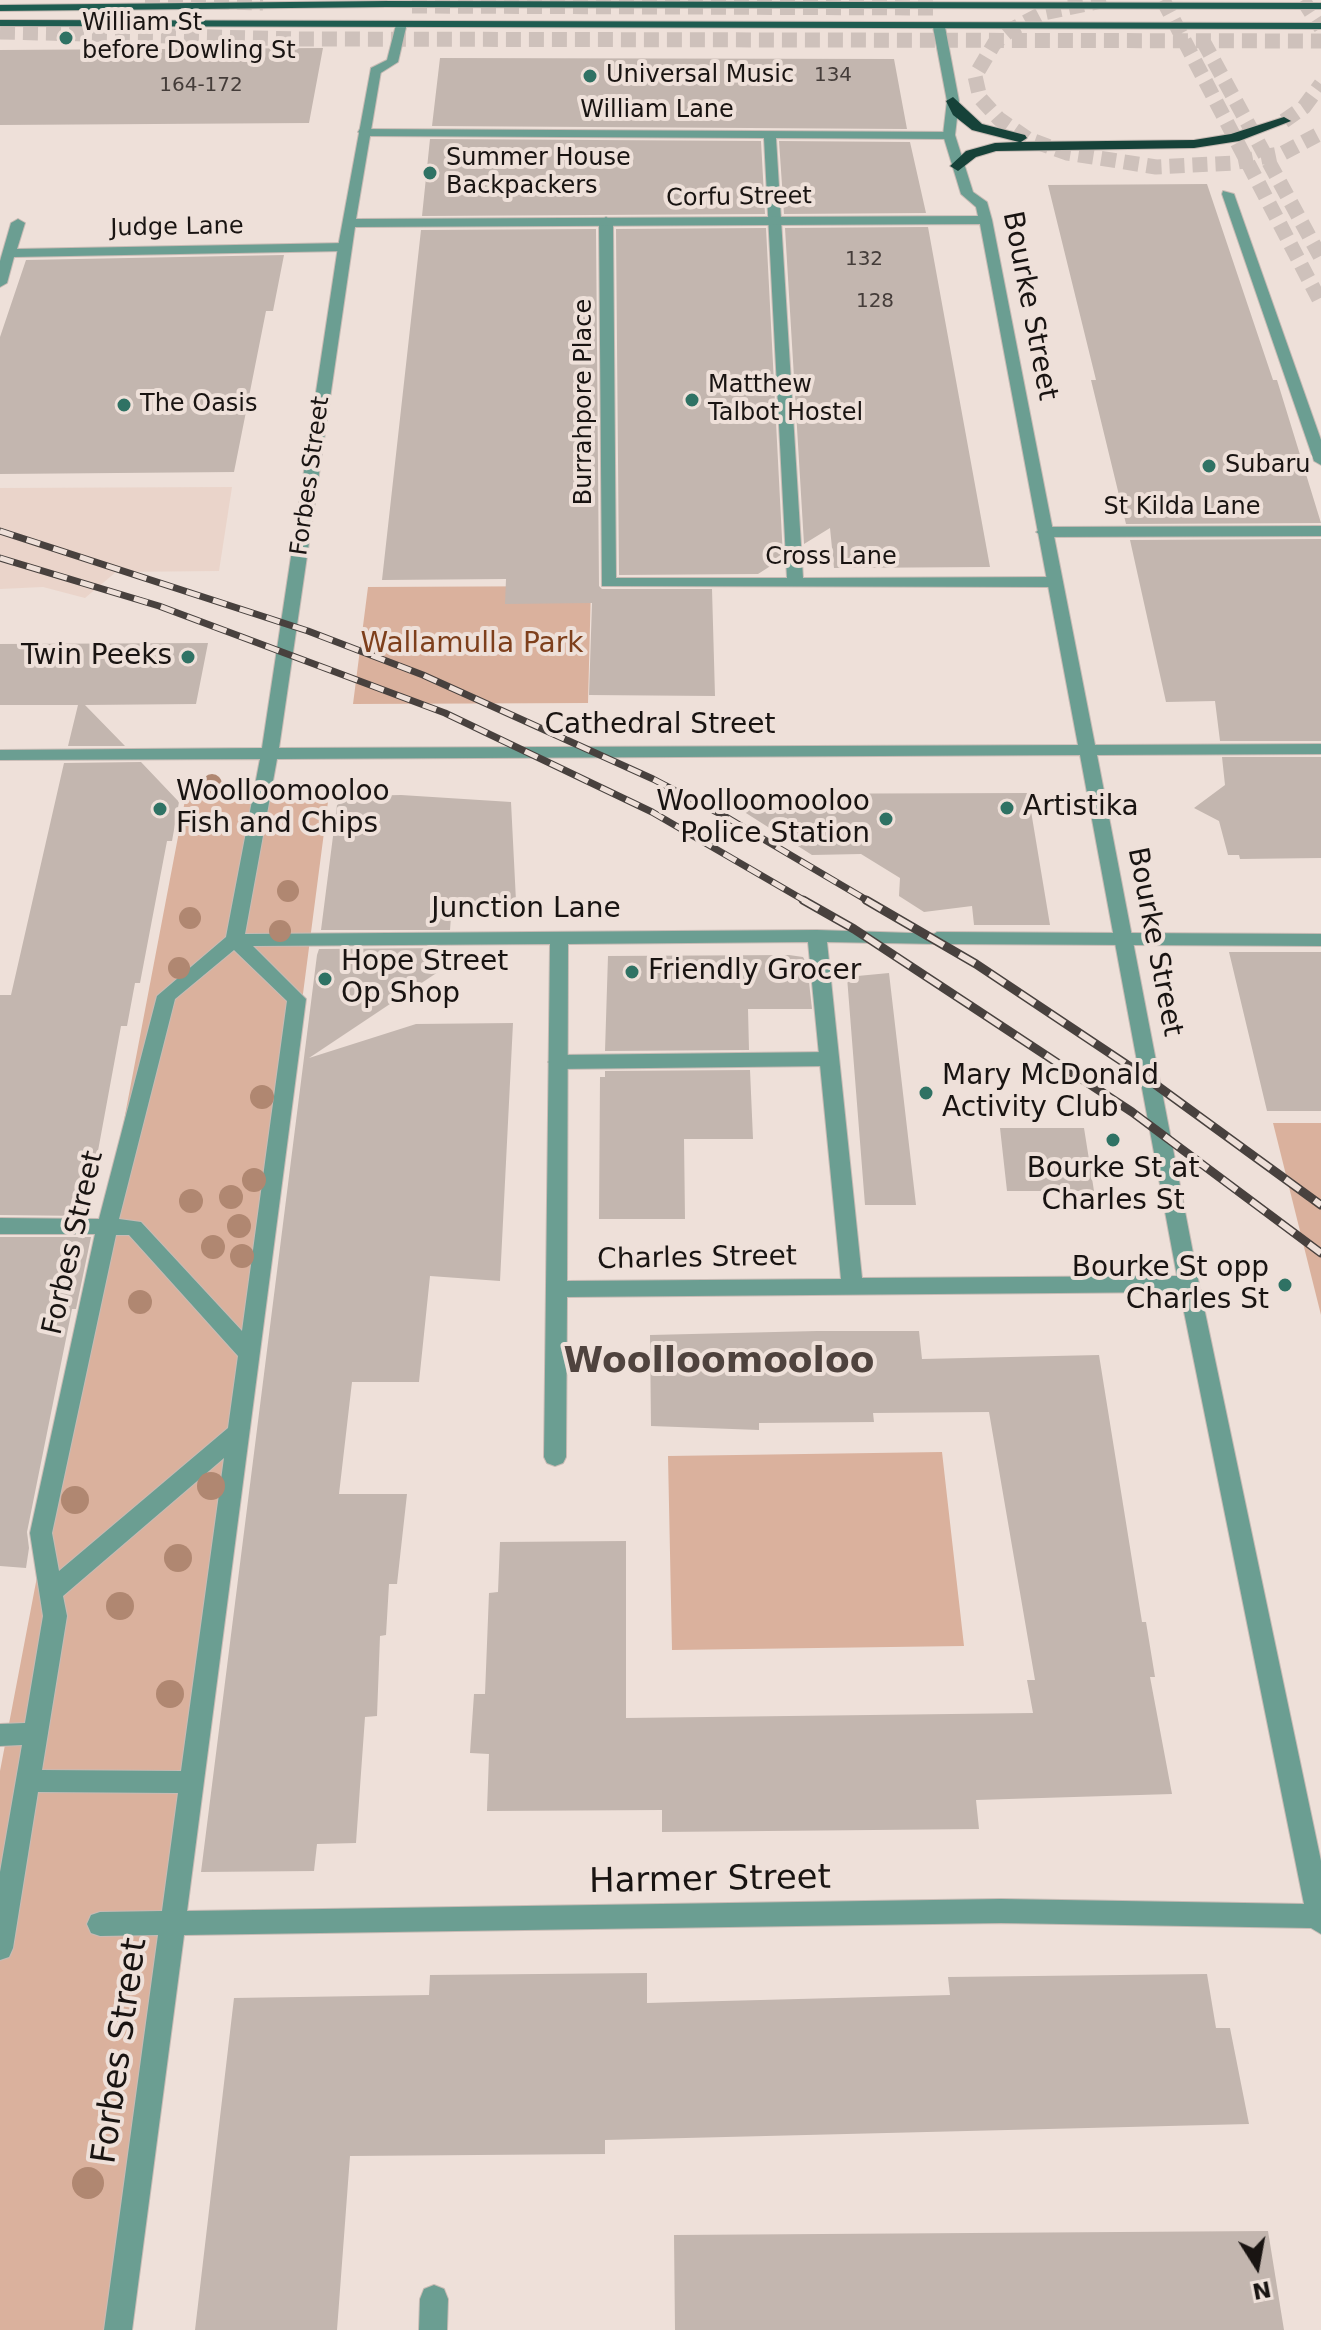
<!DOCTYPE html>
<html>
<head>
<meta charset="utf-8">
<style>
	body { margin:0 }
	#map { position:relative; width:1321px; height:2330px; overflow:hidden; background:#eee0d9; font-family:"DejaVu Sans",sans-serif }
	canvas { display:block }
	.north { position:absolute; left:1217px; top:2226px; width:80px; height:80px; -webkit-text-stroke:6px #eee0d9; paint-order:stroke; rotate:169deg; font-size:22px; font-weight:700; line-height:32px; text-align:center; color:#191412 }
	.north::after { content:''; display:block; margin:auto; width:28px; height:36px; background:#191412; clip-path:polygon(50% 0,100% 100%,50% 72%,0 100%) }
</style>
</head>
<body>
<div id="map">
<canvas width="1321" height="2330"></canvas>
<div class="north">N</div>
</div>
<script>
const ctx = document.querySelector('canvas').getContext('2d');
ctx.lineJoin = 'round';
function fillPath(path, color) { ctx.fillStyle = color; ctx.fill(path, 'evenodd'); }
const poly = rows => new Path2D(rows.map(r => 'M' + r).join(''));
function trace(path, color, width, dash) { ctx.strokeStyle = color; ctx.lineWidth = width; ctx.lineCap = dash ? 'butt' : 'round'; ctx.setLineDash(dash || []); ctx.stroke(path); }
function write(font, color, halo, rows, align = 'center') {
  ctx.font = font + ' "DejaVu Sans",sans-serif'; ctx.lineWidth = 8; ctx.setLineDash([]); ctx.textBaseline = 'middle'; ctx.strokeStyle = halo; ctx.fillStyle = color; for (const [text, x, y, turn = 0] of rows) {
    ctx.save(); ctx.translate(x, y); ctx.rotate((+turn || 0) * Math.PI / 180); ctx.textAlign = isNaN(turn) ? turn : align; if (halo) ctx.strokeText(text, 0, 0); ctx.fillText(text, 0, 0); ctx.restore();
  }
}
const built = poly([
	[232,487,219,571,116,572,85,598,43,587,0,589,0,488]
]);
const green = poly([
	[591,586,588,703,353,704,368,587],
	[329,794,129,2330,0,2330,0,1771,186,795],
	[1273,1123,1321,1123,1321,1315],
	[942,1452,964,1646,672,1650,668,1456]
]);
const building = poly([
	[323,48,309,123,0,125,0,50],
	[440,58,894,59,907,129,432,126],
	[430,139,761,141,765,214,422,216],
	[779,141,910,142,926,213,784,214],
	[1207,184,1273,380,1277,380,1321,523,1126,524,1091,380,1096,380,1048,185],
	[928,227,990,567,834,568,830,528,804,544,785,228],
	[766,228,783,558,758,574,619,575,616,229],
	[596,229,599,586,602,589,712,589,715,696,589,695,592,603,505,604,506,579,382,580,421,230],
	[284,255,273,311,266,311,234,472,0,474,0,337,26,260],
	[1321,539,1321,741,1220,741,1215,701,1166,702,1130,540],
	[208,643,196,704,85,705,125,746,68,746,78,705,0,705,0,644],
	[1222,757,1321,757,1321,858,1240,859,1239,855,1228,855,1219,821,1194,808,1225,785],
	[141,762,179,802,172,841,167,841,140,983,135,983,127,1026,121,1026,86,1216,0,1215,0,995,11,995,64,763],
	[1028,793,1050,925,974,925,972,906,924,912,899,896,900,878,861,854,812,855,716,794],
	[401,795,511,802,516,901,452,902,450,930,321,930,337,805,354,796],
	[448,948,447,966,309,1058,416,1024,513,1023,500,1281,430,1276,419,1382,352,1382,339,1494,407,1494,397,1584,389,1584,386,1635,380,1636,377,1716,365,1717,356,1843,317,1844,314,1871,201,1872,317,955,319,949],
	[1229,952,1321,952,1321,1111,1267,1111],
	[789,955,803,957,807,964,812,1009,748,1009,749,1050,605,1051,608,956],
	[889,973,916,1205,865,1205,847,977],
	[750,1070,753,1139,684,1139,685,1219,599,1219,600,1077,605,1077,605,1071],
	[1000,1128,1084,1128,1094,1191,1007,1191],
	[0,1237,91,1237,76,1309,72,1309,27,1532,29,1548,26,1568,0,1566],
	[817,1331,919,1331,922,1359,1099,1355,1142,1622,1146,1622,1155,1677,1150,1677,1172,1794,976,1800,979,1829,662,1832,662,1810,487,1811,489,1754,470,1753,474,1694,485,1694,489,1593,498,1592,500,1542,626,1541,626,1718,1033,1713,1027,1680,1035,1680,989,1412,873,1413,874,1422,759,1423,759,1430,651,1426,650,1335],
	[647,1973,647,2003,950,1995,948,1977,1207,1974,1216,2028,1230,2028,1249,2124,605,2140,605,2154,350,2156,337,2330,195,2330,234,1998,429,1995,430,1975],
	[1268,2231,1284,2330,675,2330,674,2235]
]);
const highwayTunnel = poly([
	[145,0,263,3],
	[1106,0,1043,13,1009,31,994,44,975,76,980,98,999,119,1028,139,1067,153,1156,167,1233,163,1283,153,1321,133],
	[1163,0,1321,303],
	[1303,0,1321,28],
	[412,6,935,8],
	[0,32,298,39,1321,41],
	[1203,41,1321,258],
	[1284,121,1304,107,1321,84]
]);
const lane = poly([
	[397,21,407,23,398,62,379,74,371,74,371,68,387,60,397,21],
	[360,129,953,132,953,138,949,139,776,138,803,578,1054,577,1062,582,1054,587,602,586,599,221,606,217,613,221,616,578,787,578,764,138,364,136,358,132,360,129],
	[1223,191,1234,194,1321,440,1321,465,1314,461,1222,194,1223,191],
	[18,219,25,223,17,249,345,243,352,247,345,251,14,257,7,283,0,287,0,261,11,223,18,219],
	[1321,526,1321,536,1044,537,1036,532,1044,527,1321,526],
	[937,932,1321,934,1321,946,937,944,928,938,937,932],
	[829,1052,839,1059,829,1066,558,1069,548,1062,558,1055,829,1052],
	[434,2285,444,2289,448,2299,447,2330,419,2330,420,2299,424,2289,434,2285]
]);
const street = poly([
	[939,24,945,27,959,101,955,135,973,192,987,202,992,220,1095,745,1321,744,1321,754,1097,755,1199,1284,1321,1861,1321,1934,1311,1928,1001,1923,184,1935,132,2330,104,2330,158,1935,100,1936,91,1933,87,1924,91,1915,100,1912,162,1911,178,1793,38,1792,13,1948,9,1957,0,1960,0,1872,22,1745,0,1746,0,1724,25,1723,43,1616,30,1533,95,1234,0,1234,0,1218,99,1219,157,996,226,937,260,759,0,760,0,750,262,748,338,247,371,68,381,71,356,219,978,216,976,207,961,194,943,135,947,101,933,27,939,24],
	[980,224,1078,745,279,748,355,227,980,224],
	[1080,755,1177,1276,862,1278,827,942,937,944,946,938,943,934,817,930,245,934,277,759,1080,755],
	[808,942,841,1279,567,1281,568,944,808,942],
	[550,944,544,1457,547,1463,555,1466,563,1463,566,1457,567,1297,1180,1292,1304,1904,1001,1899,187,1911,306,999,253,946,550,944],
	[234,950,287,1001,242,1331,141,1222,119,1219,175,999,234,950],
	[116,1235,129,1235,238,1356,228,1428,59,1571,52,1533,116,1235],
	[224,1458,181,1771,42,1770,67,1616,63,1596,224,1458]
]);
const primary = poly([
	[387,1,1321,3,1321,9,387,7,0,11,0,5,387,1],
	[0,20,1321,23,1321,29,0,26,0,20]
]);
const highway = poly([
	[953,97,982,124,1025,135,1027,138,1021,142,1194,140,1231,134,1284,117,1291,121,1239,141,1194,148,996,151,976,157,958,171,950,166,966,151,995,143,1019,142,972,130,953,115,946,101,953,97]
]);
const railFar1 = poly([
	[0,531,308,631,423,675,653,779,726,817,870,902],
	[0,558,159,606,445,713,652,812,807,902]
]);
const rail = poly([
	[803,900,854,929,1132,1112,1321,1253],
	[866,900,976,964,1141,1074,1321,1205]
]);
const trees = [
	[212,784,10],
	[288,891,11],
	[190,918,11],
	[280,931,11],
	[179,968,11],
	[262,1097,12],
	[254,1180,12],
	[231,1197,12],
	[191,1201,12],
	[239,1226,12],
	[213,1247,12],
	[242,1256,12],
	[140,1302,12],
	[211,1486,14],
	[75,1500,14],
	[178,1558,14],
	[120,1606,14],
	[170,1694,14],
	[88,2183,16]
];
const markers = [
	[66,38,8,"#2f7264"],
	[590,76,8,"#2f7264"],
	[430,173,8,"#2f7264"],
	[692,400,8,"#2f7264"],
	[124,405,8,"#2f7264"],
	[1209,466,8,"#2f7264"],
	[188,657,8,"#2f7264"],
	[1007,808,8,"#2f7264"],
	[160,809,8,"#2f7264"],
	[886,819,8,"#2f7264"],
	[632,972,8,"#2f7264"],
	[325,979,8,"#2f7264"],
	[926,1093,8,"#2f7264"],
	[1113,1140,8,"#2f7264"],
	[1285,1285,8,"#2f7264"]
];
const farNumbernames = [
	["134",833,76],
	["164-172",201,86],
	["132",864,260],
	["128",875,302]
];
const farPoinames = [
	["William St",82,24],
	["before Dowling St",82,52],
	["Universal Music",606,76],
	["Summer House",446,159],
	["Backpackers",446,187],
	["Matthew",708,386],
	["Talbot Hostel",708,414],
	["The Oasis",140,405],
	["Subaru",1225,466]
];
const farStreetnames = [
	["William Lane",657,111],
	["Corfu Street",739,198,-1],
	["Judge Lane",177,228,-1],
	["Burrahpore Place",585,402,-90],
	["Forbes Street",311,476,-82],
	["St Kilda Lane",1182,508],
	["Cross Lane",831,558]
];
const streetNames = [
	["Bourke Street",1029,306,79],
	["Cathedral Street",660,726],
	["Junction Lane",526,910],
	["Bourke Street",1154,942,79],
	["Forbes Street",74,1243,-77],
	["Charles Street",697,1259,-1]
];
const parkNames = [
	["Wallamulla Park",472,645]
];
const poiNames = [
	["Twin Peeks",172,657,"right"],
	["Woolloomooloo",176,793],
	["Fish and Chips",176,825],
	["Woolloomooloo",870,803,"right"],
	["Police Station",870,835,"right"],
	["Artistika",1023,808],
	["Hope Street",341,963],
	["Op Shop",341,995],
	["Friendly Grocer",648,972],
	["Mary McDonald",942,1077],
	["Activity Club",942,1109],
	["Bourke St at",1113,1170,"center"],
	["Charles St",1113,1202,"center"],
	["Bourke St opp",1269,1269,"right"],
	["Charles St",1269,1301,"right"]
];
const nearStreetnames = [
	["Harmer Street",710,1881,-1],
	["Forbes Street",121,2051,-82]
];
const districtNames = [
	["Woolloomooloo",719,1363]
];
fillPath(built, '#ead4ca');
fillPath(green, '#dab19d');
fillPath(building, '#c3b6af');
trace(highwayTunnel, '#cec1bb', 15, [15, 8]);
trace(lane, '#c8bbb5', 2);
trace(street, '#c8bbb5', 2);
trace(primary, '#c8bbb5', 2);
trace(highway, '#c8bbb5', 2);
fillPath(lane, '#6b9e92');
fillPath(street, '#6b9e92');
fillPath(primary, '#1f5c50');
fillPath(highway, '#164239');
trace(railFar1, '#48413e', 7);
trace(rail, '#48413e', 9);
trace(railFar1, '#eee0d9', 5, [14]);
trace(rail, '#eee0d9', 6, [18]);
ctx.fillStyle = '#b08771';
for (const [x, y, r] of trees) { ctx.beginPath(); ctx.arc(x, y, r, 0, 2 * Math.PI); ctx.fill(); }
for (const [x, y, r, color] of markers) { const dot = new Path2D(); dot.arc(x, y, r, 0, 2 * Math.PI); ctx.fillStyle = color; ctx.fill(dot); trace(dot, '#eee0d9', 3); }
write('20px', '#443c39', null, farNumbernames);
write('24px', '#191412', '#eee0d9', farPoinames, 'left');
write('24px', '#191412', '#eee0d9', farStreetnames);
write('28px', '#191412', '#eee0d9', streetNames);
write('28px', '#7e3f1c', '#eee0d9', parkNames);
write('28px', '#191412', '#eee0d9', poiNames, 'left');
write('34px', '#191412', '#eee0d9', nearStreetnames);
write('bold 36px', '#4f433e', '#eee0d9', districtNames);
</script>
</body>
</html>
